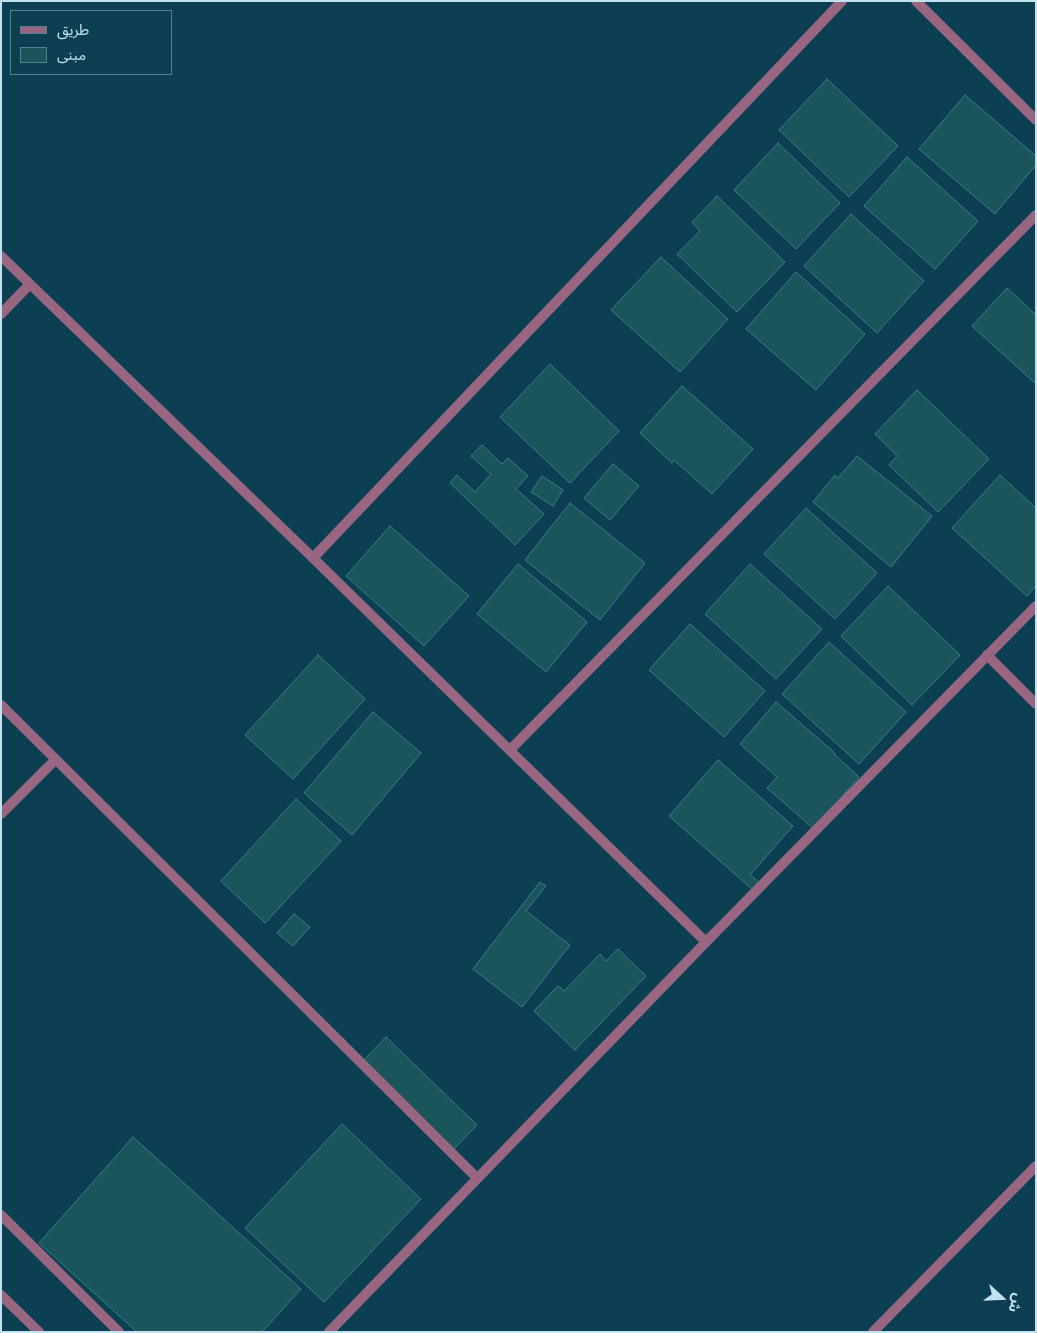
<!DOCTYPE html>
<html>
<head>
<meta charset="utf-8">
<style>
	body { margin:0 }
	#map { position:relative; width:1037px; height:1333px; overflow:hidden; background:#0c3f51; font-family:"Archivo Narrow","Noto Sans Arabic",sans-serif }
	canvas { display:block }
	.frame { position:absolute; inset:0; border:2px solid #c3e2ef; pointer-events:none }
	.legend { position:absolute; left:10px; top:10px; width:162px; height:65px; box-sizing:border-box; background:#0c3f51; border:1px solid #558090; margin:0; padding:6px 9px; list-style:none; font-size:15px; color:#c3e2ef }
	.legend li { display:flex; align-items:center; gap:10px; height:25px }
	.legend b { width:25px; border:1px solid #558090 }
	.north { position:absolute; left:977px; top:1273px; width:50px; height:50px; -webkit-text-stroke:4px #0c3f51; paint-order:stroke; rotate:110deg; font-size:14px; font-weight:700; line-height:20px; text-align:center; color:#c3e2ef }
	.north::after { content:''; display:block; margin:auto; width:18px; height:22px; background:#c3e2ef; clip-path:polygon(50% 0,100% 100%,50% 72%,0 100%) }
</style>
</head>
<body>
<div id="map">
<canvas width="1037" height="1333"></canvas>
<div class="frame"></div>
<ul class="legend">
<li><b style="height:6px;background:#996681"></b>طريق</li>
<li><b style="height:14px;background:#1a555c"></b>مبنى</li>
</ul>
<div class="north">ش</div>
</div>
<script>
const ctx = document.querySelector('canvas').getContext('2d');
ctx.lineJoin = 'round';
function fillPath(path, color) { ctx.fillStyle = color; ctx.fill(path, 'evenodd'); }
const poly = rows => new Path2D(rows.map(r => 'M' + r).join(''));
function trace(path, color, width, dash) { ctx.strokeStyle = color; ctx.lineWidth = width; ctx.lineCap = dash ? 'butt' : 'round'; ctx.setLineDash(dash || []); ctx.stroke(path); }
const building = poly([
	[827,79,898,146,849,197,779,130,827,79],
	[965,95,1036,156,1036,165,995,214,919,149,965,95],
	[778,143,840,203,796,249,734,190,778,143],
	[907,157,978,221,935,269,864,206,907,157],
	[717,196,785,262,737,312,677,254,700,231,692,222,717,196],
	[851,214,924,281,877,333,804,266,851,214],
	[661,257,728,319,680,372,611,310,661,257],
	[796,272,865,334,816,390,746,329,796,272],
	[1007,288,1036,315,1036,384,972,326,1007,288],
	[550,364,619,431,570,483,500,417,550,364],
	[682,386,753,449,712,494,674,460,672,463,640,433,682,386],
	[917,390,989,459,938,512,889,465,897,456,875,434,917,390],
	[482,445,502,464,508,458,528,476,516,489,544,514,515,545,450,483,457,475,475,492,491,474,471,456,482,445],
	[857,456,932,516,891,567,813,502,835,475,838,478,857,456],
	[613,464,639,486,610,520,584,498,613,464],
	[1000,475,1036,508,1036,586,1027,596,952,528,1000,475],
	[542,476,563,490,553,506,531,492,542,476],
	[570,503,645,563,600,620,525,560,570,503],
	[806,508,877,573,835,619,764,554,806,508],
	[390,526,469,596,424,646,346,576,390,526],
	[518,564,587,622,546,672,477,614,518,564],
	[750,564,822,629,776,679,705,614,750,564],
	[888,586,960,655,912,705,841,636,888,586],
	[690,624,765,691,724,737,649,670,690,624],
	[829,642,906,712,859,764,782,694,829,642],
	[318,655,365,699,293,779,245,735,318,655],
	[776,702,835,753,834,754,859,777,814,829,767,788,777,777,740,744,776,702],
	[373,712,421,753,352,835,304,793,373,712],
	[718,760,793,826,750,875,760,883,753,890,669,816,718,760],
	[296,799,341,841,265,923,221,881,296,799],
	[540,882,546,886,526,911,570,945,522,1007,473,969,540,882],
	[294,914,310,927,293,946,277,933,294,914],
	[618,949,646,976,575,1050,534,1011,558,986,564,991,600,954,606,961,618,949],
	[386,1037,477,1125,453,1150,362,1062,386,1037],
	[342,1124,421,1199,324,1302,245,1228,342,1124],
	[133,1137,301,1289,262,1332,137,1332,39,1243,133,1137]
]);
const street = poly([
	[916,1,1036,120],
	[1,256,313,558],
	[1,314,30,284],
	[987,655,1036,704],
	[1,705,477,1178],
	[510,750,1036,215],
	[1,814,55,760],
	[706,942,1036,606],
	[1,1215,119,1332],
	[1,1295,39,1332],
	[329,1332,706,942,313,558,842,1],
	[873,1332,1036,1166]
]);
fillPath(building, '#1a555c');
trace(building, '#348089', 1);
trace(street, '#996681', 10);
</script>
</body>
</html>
